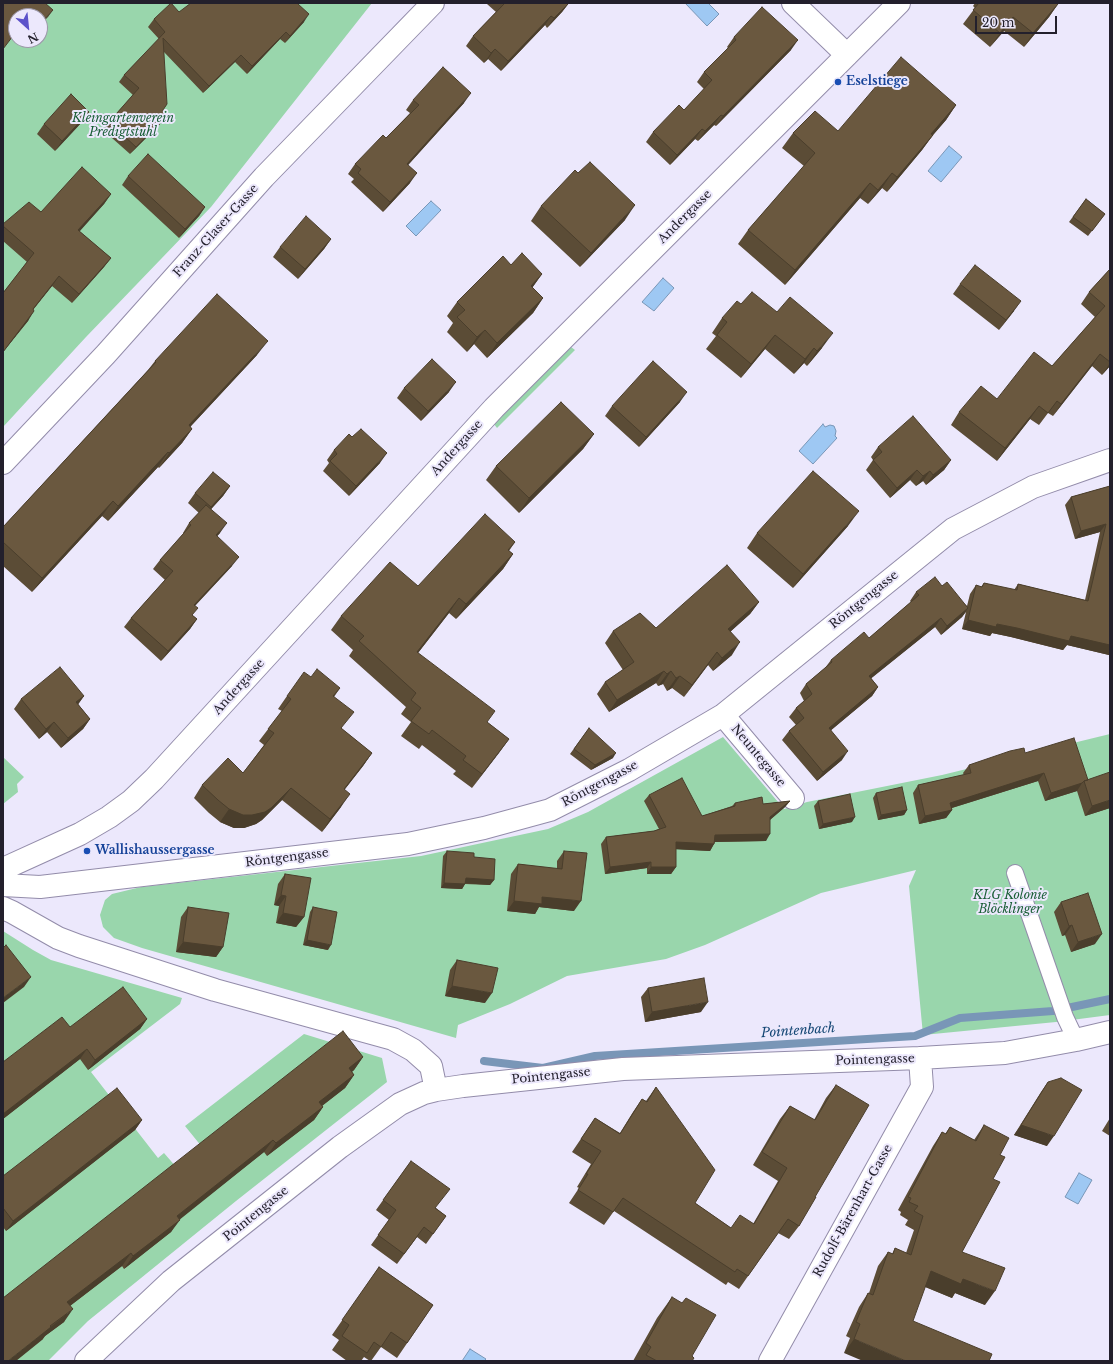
<!DOCTYPE html>
<html>
<head>
<meta charset="utf-8">
<style>
	body { margin:0 }
	#map { position:relative; width:1113px; height:1364px; overflow:hidden; background:#ece8fc; font-family:"Libre Baskerville",serif }
	canvas { display:block }
	.frame { position:absolute; inset:0; border:4px solid #23202c; pointer-events:none }
	.north { position:absolute; left:8px; top:8px; width:40px; height:40px; box-sizing:border-box; background:#ece8fc; border:1px solid #9c98a9; border-radius:50%; rotate:153deg; font-size:11px; font-weight:700; line-height:16px; text-align:center; color:#23202c }
	.north::after { content:''; display:block; margin:auto; width:14px; height:18px; background:#5c52ca; clip-path:polygon(50% 0,100% 100%,50% 72%,0 100%) }
	.scale { position:absolute; left:975px; top:16px; width:82px; height:18px; box-sizing:border-box; border:2px solid #23202c; border-top:0; padding-left:5px; font-size:12px; line-height:14px; white-space:nowrap; color:#23202c; -webkit-text-stroke:3px #ece8fc; paint-order:stroke }
</style>
</head>
<body>
<div id="map">
<canvas width="1113" height="1364"></canvas>
<div class="frame"></div>
<div class="north">N</div>
<div class="scale">20 m</div>
</div>
<script>
const ctx = document.querySelector('canvas').getContext('2d');
ctx.lineJoin = 'round';
function fillPath(path, color) { ctx.fillStyle = color; ctx.fill(path, 'evenodd'); }
const poly = rows => new Path2D(rows.map(r => 'M' + r).join(''));
function trace(path, color, width, dash) { ctx.strokeStyle = color; ctx.lineWidth = width; ctx.lineCap = dash ? 'butt' : 'round'; ctx.setLineDash(dash || []); ctx.stroke(path); }
function write(font, color, halo, rows, align = 'center') {
  ctx.font = font + ' "Libre Baskerville",serif'; ctx.lineWidth = 4; ctx.setLineDash([]); ctx.textBaseline = 'middle'; ctx.strokeStyle = halo; ctx.fillStyle = color; for (const [text, x, y, turn = 0] of rows) {
    ctx.save(); ctx.translate(x, y); ctx.rotate((+turn || 0) * Math.PI / 180); ctx.textAlign = isNaN(turn) ? turn : align; if (halo) ctx.strokeText(text, 0, 0); ctx.fillText(text, 0, 0); ctx.restore();
  }
}
const green = poly([
	[3,3,372,3,211,207,86,337,3,427],
	[16,16,40,16,40,40,16,40],
	[571,347,575,350,497,428,494,424],
	[1110,734,1110,1015,1056,1022,923,1035,909,886,916,870,821,893,705,945,666,959,567,976,510,1004,458,1025,456,1038,142,948,114,938,103,927,100,915,105,900,112,894,141,887,421,856,548,829,588,812,723,737,784,809,807,802,942,775],
	[3,757,24,777,17,784,18,792,3,804],
	[3,931,33,950,51,960,182,998,180,1004,91,1072,158,1158,164,1153,177,1168,202,1147,185,1126,304,1034,382,1058,387,1082,236,1201,88,1321,48,1361,3,1361]
]);
const water = poly([
	[685,3,708,3,719,14,707,26,685,3],
	[949,146,962,157,941,182,928,171,949,146],
	[431,201,441,210,416,236,406,226,431,201],
	[663,278,674,288,654,311,642,302,663,278],
	[823,424,825,427,830,425,834,426,836,431,835,436,837,438,813,464,799,451,823,424],
	[1079,1173,1092,1180,1078,1204,1065,1197,1079,1173],
	[470,1349,486,1359,484,1361,462,1361,470,1349]
]);
const stream = poly([
	[484,1061,543,1068,595,1056,915,1036,960,1018,1053,1011,1110,999]
]);
const service = poly([
	[1015,873,1065,1017,1076,1040]
]);
const minor = poly([
	[793,3,847,55],
	[3,463,106,354,264,177,433,3],
	[723,715,793,798],
	[3,869,80,834,109,817,131,801,154,779,494,408,899,3],
	[3,885,40,887,408,844,484,828,550,810,629,770,723,715,953,529,1033,487,1110,460],
	[3,908,12,912,58,938,79,946,215,990,393,1039,413,1050,431,1066,436,1090],
	[86,1361,171,1281,340,1147,400,1104,424,1093,436,1090,463,1086,623,1069,920,1058,1005,1053,1076,1040,1110,1032],
	[770,1361,922,1087,920,1058]
]);
const wall = poly([
	[487,3,569,3,562,12,547,28,545,25,501,71,488,59,484,63,466,46,473,36,496,12,487,4],
	[975,3,1058,3,1058,4,1049,17,1024,47,1004,31,990,47,963,24,975,8,973,6],
	[298,4,304,22,285,43,280,39,247,74,235,62,203,93,164,52,163,110,160,124,130,154,103,130,109,122,133,95,119,82,124,75,159,39,148,27,154,19,179,12],
	[734,37,791,50,716,126,714,125,698,141,695,139,670,165,646,142,653,132,684,110,704,89,697,82,704,72,728,48,727,47],
	[413,100,464,103,408,165,410,183,383,212,351,182,354,179,348,174,355,164,386,138,410,113,406,110],
	[956,105,946,120,933,135,922,150,887,192,882,188,868,204,860,198,785,285,738,244,748,230,804,166,782,148,793,133,838,131],
	[89,112,82,122,55,151,37,134,44,124],
	[128,176,205,207,199,216,179,238,122,185],
	[111,194,104,204,79,231,111,258,104,267,72,303,52,286,33,310,28,321,3,352,3,293,27,262,3,241,3,224,41,212],
	[1086,199,1105,214,1088,236,1069,222],
	[541,206,625,220,580,267,531,221],
	[331,239,324,249,298,279,273,257,280,247],
	[511,265,542,274,532,288,543,298,533,313,487,358,474,344,467,352,447,332,453,323,447,316,457,302],
	[1110,269,1110,366,1102,375,1092,366,1053,416,1048,413,1039,425,1030,419,997,461,951,425,959,412,997,399,1052,366,1095,317,1081,304,1089,292],
	[960,284,1014,311,999,330,953,294],
	[741,304,777,312,822,348,807,366,804,363,794,374,765,349,741,378,706,349,716,336,712,333,722,318],
	[257,355,190,427,192,429,182,443,159,468,158,467,108,521,102,516,32,592,3,566,3,527,148,370,155,361],
	[404,388,449,392,421,421,397,398],
	[680,402,639,447,605,416,612,406],
	[594,434,583,449,519,513,486,480,496,466],
	[878,447,951,460,944,470,926,485,923,481,916,486,910,480,890,498,866,470,873,460,871,457],
	[334,450,380,463,349,496,323,471,329,463,327,460],
	[230,486,223,496,211,509,220,533,217,536,232,566,195,606,192,615,197,619,190,629,161,661,124,627,131,618,165,580,153,569,160,560,183,534,183,533,189,523,199,513,188,503,195,493],
	[1110,486,1109,655,1067,645,1063,650,1011,637,992,633,990,636,962,629,966,612,962,617,941,635,935,627,871,678,878,687,872,696,831,730,842,760,817,781,782,740,789,731,796,725,789,717,796,708,804,701,800,693,806,684,825,668,831,660,869,638,911,602,910,601,916,592,942,586,967,606,970,594,976,585,981,587,984,583,1014,590,1018,584,1085,600,1100,532,1075,539,1065,505,1071,497],
	[848,526,793,588,747,548,757,533],
	[515,542,509,551,513,554,503,569,456,619,449,613,418,653,487,722,509,739,472,788,453,774,456,771,422,745,419,749,401,736,411,722,401,714,406,707,349,656,353,650,331,630,341,616,418,586],
	[759,602,750,614,731,631,732,655,713,671,708,665,684,697,672,688,667,691,663,684,658,686,656,683,609,712,597,694,605,682,623,670,605,643,613,631,656,628],
	[311,677,340,688,334,697,342,729,372,753,363,766,344,790,341,807,322,832,282,800,262,820,256,824,244,828,234,828,220,822,209,813,194,798,202,785,243,773,264,745,259,741,282,711,278,709,287,696],
	[84,696,78,704,90,719,83,729,61,748,47,732,39,739,14,709,21,699],
	[589,728,613,758,591,770,570,754],
	[1025,753,1088,780,1110,808,1085,816,1077,791,1045,801,1038,781,952,808,952,810,946,818,919,824,913,793,918,785,964,775,963,773,969,765],
	[876,793,907,810,904,815,878,820,873,798],
	[649,795,702,816,732,806,735,803,763,804,790,801,785,807,770,820,766,841,715,842,710,851,676,849,676,867,671,874,647,874,647,868,605,874,601,844,606,837,654,831,659,829,644,801],
	[818,801,852,822,819,829,814,806],
	[447,851,494,880,490,885,465,884,462,889,441,888,443,856],
	[564,851,574,911,539,907,535,914,507,911,511,874,518,864,557,869,557,861],
	[285,874,304,917,296,927,276,923,279,906,274,905,278,884],
	[1061,902,1095,944,1071,952,1065,935,1062,936,1054,912],
	[188,907,223,947,216,957,176,952,181,917],
	[313,907,328,950,303,945,310,912],
	[457,960,485,1003,445,996,450,970],
	[648,988,701,1012,645,1022,641,997],
	[147,1019,140,1029,88,1070,80,1059,3,1119,3,1062,70,1027],
	[363,1057,354,1070,352,1072,354,1075,345,1088,322,1106,323,1107,314,1120,267,1156,264,1152,179,1219,171,1232,124,1269,122,1266,70,1306,64,1322,45,1336,42,1340,3,1298],
	[1048,1082,1047,1146,1014,1135,1041,1092],
	[836,1085,815,1197,799,1226,789,1239,778,1233,739,1289,728,1282,726,1285,614,1211,604,1225,569,1203,579,1188,577,1187,591,1164,572,1152,595,1118,620,1133,633,1112,642,1099,646,1101,656,1087,695,1203,731,1228,753,1224,778,1181,753,1165,780,1119,790,1106,814,1120,826,1098],
	[1110,1118,1110,1136,1102,1131],
	[142,1120,135,1130,6,1231,3,1227,3,1176],
	[984,1125,1000,1155,993,1179,962,1252,985,1305,955,1293,952,1298,925,1287,844,1353,850,1338,846,1336,859,1307,868,1293,869,1293,878,1266,888,1252,892,1254,895,1248,906,1253,914,1230,905,1225,908,1220,900,1215,901,1212,898,1210,933,1146,942,1132,945,1134,950,1127,974,1140],
	[411,1161,436,1208,446,1216,426,1244,417,1237,397,1264,371,1245,389,1220,376,1210],
	[379,1267,433,1305,397,1358,381,1347,371,1361,370,1361,364,1357,361,1361,347,1361,332,1350,339,1340,332,1335],
	[672,1297,692,1356,692,1361,633,1361,657,1318]
]);
const shadedWall = poly([
	[569,3,562,12,547,28,554,18],
	[1058,4,1049,17,1024,47,1033,33],
	[53,10,48,17,40,25,40,24],
	[309,14,304,22,285,43,290,36],
	[551,16,545,25,501,71,508,61],
	[1013,17,1004,31,990,47,1000,33],
	[286,32,280,39,247,74,252,66],
	[798,40,791,50,716,126,723,116],
	[495,49,488,59,484,63,491,53],
	[241,55,235,62,203,93,209,86],
	[471,93,464,103,400,174,407,164],
	[956,105,946,120,921,149,931,134],
	[89,112,82,122,55,151,62,141],
	[721,115,714,125,698,141,705,131],
	[165,117,160,124,130,154,136,147],
	[702,129,695,139,670,165,677,155],
	[933,135,922,150,887,192,897,177],
	[417,173,410,183,383,212,390,202],
	[892,173,882,188,868,204,878,190],
	[870,183,860,198,785,285,795,270],
	[111,194,104,204,72,240,78,230],
	[635,205,625,220,580,267,591,253],
	[205,207,199,216,179,238,185,229],
	[331,239,324,249,298,279,305,269],
	[111,258,104,267,72,303,79,294],
	[542,274,532,288,531,286],
	[59,276,52,286,26,318,33,309],
	[543,298,533,313,487,358,497,343],
	[1021,301,1014,311,999,330,1006,320],
	[34,311,28,321,3,352],
	[485,330,474,344,467,352,477,337],
	[833,333,822,348,807,366,817,351],
	[775,335,765,349,741,378,751,364],
	[268,341,257,355,178,440,189,425],
	[814,348,804,363,794,374,805,359],
	[1100,354,1092,366,1053,416,1061,404],
	[1110,363,1110,366,1102,375],
	[456,382,449,392,421,421,428,411],
	[687,392,680,402,639,447,646,437],
	[1039,406,1030,419,997,461,1005,448],
	[192,429,182,443,159,468,169,453],
	[594,434,583,449,519,513,529,498],
	[168,452,158,467,108,521,118,506],
	[387,453,380,463,349,496,356,486],
	[951,460,944,470,926,485,933,475],
	[917,470,910,480,890,498,897,488],
	[930,471,923,481,916,486,923,476],
	[230,486,223,496,204,517,211,507],
	[113,501,102,516,32,592,42,578],
	[859,511,848,526,793,588,803,574],
	[227,523,220,533,209,545,216,535],
	[1106,524,1100,532,1075,539,1081,531],
	[513,554,503,569,456,619,466,604],
	[239,557,232,566,187,614,194,605],
	[459,598,449,613,407,667,417,652],
	[759,602,750,614,720,641,728,629],
	[968,608,962,617,941,635,947,626],
	[941,618,935,627,863,685,869,676],
	[197,619,190,629,161,661,168,651],
	[968,620,1071,636,1110,645,1110,653,1109,655,1067,645,1063,650,1011,637,992,633,990,636,962,629],
	[740,642,732,655,713,671,722,658],
	[717,652,708,665,684,697,692,685],
	[664,671,656,683,609,712,617,700],
	[671,671,663,684,658,686,667,674],
	[680,676,672,688,667,691,676,678],
	[878,687,872,696,823,737,829,728],
	[84,696,77,706,76,702],
	[90,719,83,729,61,748,68,738],
	[54,722,47,732,39,739,46,729],
	[509,739,499,753,472,788,482,774],
	[848,751,842,760,817,781,823,772],
	[372,753,363,766,335,802,344,789],
	[616,753,613,758,591,770,595,765],
	[1044,773,1038,781,945,810,950,803],
	[1082,783,1077,791,1045,801,1051,793],
	[291,788,282,800,262,820,256,824,244,828,234,828,220,822,229,809],
	[350,794,341,807,322,832,330,819],
	[1110,800,1110,808,1085,816,1092,806],
	[790,801,785,807,765,824,770,817],
	[907,810,904,815,878,820,881,815],
	[952,810,946,818,919,824,925,816],
	[855,817,852,822,819,829,823,824],
	[770,834,766,841,710,842,715,835],
	[676,842,714,844,710,851,671,849],
	[651,862,647,868,605,874,610,867],
	[651,867,676,867,671,874,647,874],
	[466,878,494,880,490,885,462,883],
	[444,883,465,884,462,889,441,888],
	[281,895,286,896,279,906,274,905],
	[542,897,581,901,574,911,539,907,535,914,507,911,514,901],
	[283,913,304,917,296,927,276,923],
	[1072,925,1065,935,1062,936,1069,926],
	[1102,934,1095,944,1071,952,1078,942],
	[307,940,331,945,328,950,303,945],
	[183,942,223,947,216,957,176,952],
	[31,977,24,987,3,1003,3,998],
	[452,986,492,993,485,1003,445,996],
	[708,1002,701,1012,645,1022,652,1012],
	[147,1019,140,1029,88,1070,95,1060],
	[87,1049,80,1059,3,1119,3,1114],
	[363,1057,354,1070,340,1081,349,1068],
	[354,1075,345,1088,310,1115,319,1102],
	[323,1107,314,1120,267,1156,276,1143],
	[142,1120,135,1130,6,1231,13,1221],
	[1021,1125,1054,1136,1047,1146,1014,1135],
	[273,1140,264,1152,168,1229,177,1216],
	[180,1220,171,1232,124,1269,133,1256],
	[131,1253,122,1266,58,1315,67,1302],
	[931,1271,963,1279,995,1291,985,1305,955,1293,952,1298,921,1285],
	[73,1309,64,1322,45,1336,42,1340,16,1361,8,1361],
	[854,1339,906,1361,863,1361,844,1353]
]);
const building = poly([
	[3,3,45,3,53,10,40,24,40,16,16,16,16,32,3,49,3,3],
	[171,3,179,12,191,3,298,3,298,4,309,14,290,36,286,32,252,66,241,55,209,86,163,38,167,104,163,110,165,117,136,147,109,122,139,88,124,75,165,32,154,19,171,3],
	[503,3,569,3,554,18,551,16,508,61,495,49,491,53,473,36,504,4,503,3],
	[979,3,1058,3,1058,4,1033,33,1013,17,1000,33,973,10,979,3],
	[762,7,798,40,723,116,721,115,705,131,702,129,677,155,653,132,679,105,684,110,712,80,704,72,736,40,734,37,762,7],
	[901,57,956,105,931,134,933,135,897,177,892,173,878,190,870,183,795,270,748,230,815,153,793,133,815,111,838,131,901,57],
	[443,67,471,93,407,164,417,173,390,202,358,173,361,169,355,164,383,135,386,138,419,105,413,100,443,67],
	[71,94,89,112,62,141,44,124,71,94],
	[148,154,205,207,185,229,128,176,148,154],
	[590,162,635,205,591,253,541,206,575,170,578,173,590,162],
	[82,167,111,194,78,230,111,258,79,294,59,276,33,309,34,311,3,352,3,293,34,253,3,226,3,224,29,202,41,212,82,167],
	[1086,199,1105,214,1092,231,1073,217,1086,199],
	[306,216,331,239,305,269,280,247,306,216],
	[522,253,542,274,531,286,543,298,497,343,485,330,477,337,457,317,465,310,457,302,503,256,511,265,522,253],
	[975,265,1021,301,1006,320,960,284,975,265],
	[1110,269,1110,362,1100,354,1061,404,1057,401,1048,413,1039,406,1005,448,959,412,981,386,997,399,1034,352,1052,366,1105,306,1089,292,1110,269],
	[752,292,777,312,790,297,833,333,817,351,814,348,805,359,775,335,751,364,717,335,727,322,722,318,737,301,741,304,752,292],
	[217,294,268,341,189,425,192,429,169,453,168,452,118,506,113,501,42,578,3,542,3,527,156,362,155,361,217,294],
	[432,359,456,382,428,411,404,388,432,359],
	[653,361,687,392,646,437,612,406,653,361],
	[561,402,594,434,529,498,496,466,561,402],
	[913,416,951,460,933,475,930,471,923,476,917,470,897,488,873,460,882,452,878,447,913,416],
	[361,429,387,453,356,486,330,461,337,454,334,450,349,434,352,437,361,429],
	[813,471,859,511,803,574,757,533,813,471],
	[213,472,230,486,211,507,195,493,213,472],
	[1110,486,1110,645,1071,636,1069,641,1017,628,997,624,996,627,968,620,976,585,982,587,984,583,1017,590,1018,584,1088,601,1106,524,1081,531,1071,497,1110,486],
	[206,505,227,523,216,535,239,557,194,605,198,608,192,615,197,619,168,651,131,618,173,571,160,560,191,525,189,523,206,505],
	[485,514,515,542,508,550,513,554,466,604,459,598,417,652,495,711,487,722,509,739,482,774,463,760,466,756,432,730,429,734,411,721,421,708,411,700,416,693,359,641,364,636,341,616,390,562,418,586,485,514],
	[727,565,759,602,728,629,740,642,722,658,717,652,692,685,680,676,676,678,671,671,667,674,664,671,617,700,605,682,634,662,613,631,640,613,656,628,727,565],
	[935,577,942,586,947,582,968,608,947,626,941,618,869,676,878,687,829,728,848,751,823,772,789,731,804,718,796,708,812,694,806,684,832,662,831,660,864,632,869,638,919,595,916,592,935,577],
	[60,667,84,696,76,702,90,719,68,738,54,722,46,729,21,699,60,667],
	[317,669,340,688,333,696,354,712,341,728,372,753,344,789,350,794,330,819,291,788,271,808,265,812,252,815,243,815,229,809,218,800,202,785,228,758,243,773,274,733,268,729,291,699,287,696,304,672,311,677,317,669],
	[589,728,616,753,595,765,574,749,589,728],
	[1074,738,1088,780,1084,781,1082,783,1051,793,1044,773,950,803,952,810,925,816,918,785,971,773,969,765,1010,751,1024,748,1025,753,1074,738],
	[1110,772,1110,800,1092,806,1084,781,1110,772],
	[682,778,702,816,735,806,735,803,762,797,763,804,790,801,770,817,770,834,715,835,714,844,676,842,676,867,651,867,651,862,610,867,606,837,654,831,666,827,649,795,682,778],
	[902,787,907,810,881,815,876,793,902,787],
	[850,794,855,817,823,824,818,801,850,794],
	[447,851,474,853,474,857,495,859,494,880,466,878,465,884,444,883,447,851],
	[564,851,587,853,581,901,542,897,542,904,514,901,518,864,562,869,564,851],
	[285,874,311,878,304,917,283,913,286,896,281,895,285,874],
	[1088,893,1102,934,1078,942,1072,925,1069,926,1061,902,1088,893],
	[188,907,229,913,223,947,183,942,188,907],
	[313,907,337,912,331,945,307,940,313,907],
	[6,945,31,977,3,998,3,948,6,945],
	[457,960,498,968,492,993,452,986,457,960],
	[704,978,708,1002,652,1012,648,988,704,978],
	[123,987,147,1019,95,1060,87,1049,3,1114,3,1062,62,1017,70,1027,123,987],
	[343,1031,363,1057,349,1068,354,1075,319,1102,323,1107,276,1143,273,1140,177,1216,180,1220,133,1256,131,1253,67,1302,73,1309,50,1326,51,1327,8,1361,3,1361,3,1298,343,1031],
	[1061,1078,1082,1090,1054,1136,1021,1125,1048,1082,1061,1078],
	[836,1085,869,1105,815,1197,816,1197,799,1226,788,1219,748,1276,737,1269,735,1272,623,1198,613,1212,578,1190,588,1174,586,1174,601,1151,581,1139,595,1118,620,1134,642,1099,647,1102,656,1087,715,1170,695,1203,731,1228,740,1215,754,1224,787,1168,762,1152,790,1106,815,1120,836,1085],
	[117,1088,142,1120,13,1221,3,1208,3,1176,117,1088],
	[984,1125,1009,1138,1000,1155,1005,1157,993,1179,1000,1182,962,1252,1005,1268,995,1291,963,1279,961,1284,931,1271,913,1321,992,1354,989,1361,906,1361,854,1339,860,1324,856,1322,868,1293,873,1295,888,1252,893,1254,895,1248,911,1255,923,1216,914,1211,918,1206,909,1202,911,1198,908,1197,942,1132,946,1134,950,1127,976,1141,984,1125],
	[411,1161,450,1189,435,1208,446,1216,433,1234,424,1227,404,1254,378,1235,396,1210,383,1200,411,1161],
	[379,1267,433,1305,407,1343,391,1332,381,1347,374,1342,367,1353,342,1336,349,1325,342,1320,379,1267],
	[672,1297,682,1303,686,1298,716,1315,692,1356,694,1358,692,1361,657,1361,646,1355,651,1347,646,1343,672,1297]
]);
const markers = [
	[838,82,4,"#1a4fb4"],
	[87,851,4,"#1a4fb4"]
];
const transitNames = [
	["Eselstiege",846,82],
	["Wallishaussergasse",95,851]
];
const parkNames = [
	["Kleingartenverein",123,119],
	["Predigtstuhl",123,133],
	["KLG Kolonie",1010,896],
	["Blöcklinger",1010,910]
];
const streetNames = [
	["Andergasse",685,217,-45],
	["Franz-Glaser-Gasse",216,231,-48],
	["Andergasse",457,448,-48],
	["Röntgengasse",864,600,-39],
	["Andergasse",239,687,-48],
	["Neuntegasse",758,756,50],
	["Röntgengasse",600,784,-28],
	["Röntgengasse",287,858,-7],
	["Pointengasse",875,1060,-2],
	["Pointengasse",551,1076,-6],
	["Rudolf-Bärenhart-Gasse",853,1211,-61],
	["Pointengasse",256,1214,-39]
];
const waterNames = [
	["Pointenbach",798,1031,-4]
];
fillPath(green, '#99d6ac');
fillPath(water, '#9ec8f3');
trace(water, '#7996b7', 1);
trace(stream, '#7996b7', 8);
trace(service, '#938caa', 18);
trace(minor, '#938caa', 24);
trace(service, '#fff', 16);
trace(minor, '#fff', 22);
fillPath(wall, '#5b4c36');
fillPath(shadedWall, '#4a3e2c');
fillPath(building, '#6a583f');
trace(building, '#4a3e2c', 1);
for (const [x, y, r, color] of markers) { const dot = new Path2D(); dot.arc(x, y, r, 0, 2 * Math.PI); ctx.fillStyle = color; ctx.fill(dot); trace(dot, '#ece8fc', 1.5); }
write('bold 12px', '#164399', '#ece8fc', transitNames, 'left');
write('italic 12px', '#195e36', '#ece8fc', parkNames);
write('12px', '#23202c', '#ece8fc', streetNames);
write('italic 13px', '#154775', '#ece8fc', waterNames);
</script>
</body>
</html>
